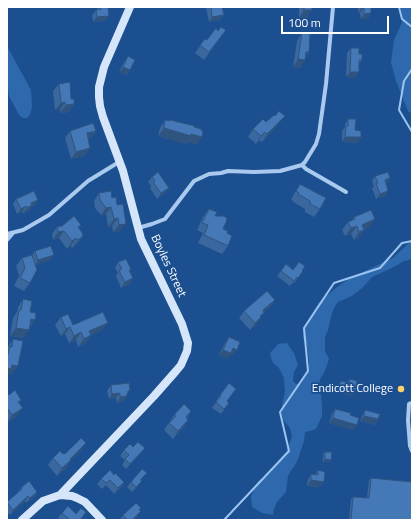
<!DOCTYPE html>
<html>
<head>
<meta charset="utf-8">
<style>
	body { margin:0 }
	#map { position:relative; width:419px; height:527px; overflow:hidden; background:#1b4f8f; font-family:"Titillium Web",sans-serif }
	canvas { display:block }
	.frame { position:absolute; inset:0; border:8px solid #fff; pointer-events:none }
	.scale { position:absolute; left:281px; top:16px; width:108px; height:18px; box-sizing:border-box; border:2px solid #fff; border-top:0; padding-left:5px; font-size:12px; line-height:14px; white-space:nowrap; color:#fff; -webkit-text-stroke:3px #1b4f8f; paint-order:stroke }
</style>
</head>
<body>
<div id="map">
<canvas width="419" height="527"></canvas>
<div class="frame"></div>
<div class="scale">100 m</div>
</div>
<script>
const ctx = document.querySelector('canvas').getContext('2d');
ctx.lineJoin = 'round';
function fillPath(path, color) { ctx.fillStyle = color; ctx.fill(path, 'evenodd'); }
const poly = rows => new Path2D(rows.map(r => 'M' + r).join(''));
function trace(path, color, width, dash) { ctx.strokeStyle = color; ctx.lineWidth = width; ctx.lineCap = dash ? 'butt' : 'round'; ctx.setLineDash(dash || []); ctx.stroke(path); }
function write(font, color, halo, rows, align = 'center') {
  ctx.font = font + ' "Titillium Web",sans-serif'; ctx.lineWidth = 3.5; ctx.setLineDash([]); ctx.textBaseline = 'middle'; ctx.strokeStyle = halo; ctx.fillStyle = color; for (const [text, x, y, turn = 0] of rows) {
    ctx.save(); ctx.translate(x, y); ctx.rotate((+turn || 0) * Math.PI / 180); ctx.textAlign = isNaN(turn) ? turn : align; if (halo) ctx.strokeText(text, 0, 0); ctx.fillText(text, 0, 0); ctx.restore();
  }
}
const green = poly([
	[401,7,412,7,412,114,408,111,396,81,391,63,394,40,403,20],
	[7,46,31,90,32,107,30,115,27,118,23,118,19,115,9,96,7,81],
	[412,241,412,258,409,260,404,261,392,268,372,277,366,284,361,289,352,296,338,302,335,306,332,313,328,330,325,337,325,351,329,359,325,371,320,379,319,388,321,395,322,404,322,416,316,429,310,431,305,432,304,441,298,459,294,467,290,472,288,476,286,492,277,502,274,509,273,515,262,513,252,507,251,497,254,488,258,481,271,472,273,467,277,463,286,452,292,437,290,428,284,421,282,415,282,405,285,392,284,378,279,368,273,363,271,358,270,353,278,344,287,343,294,353,298,365,294,372,293,381,296,384,300,384,302,381,309,363,307,347,303,338,303,331,305,325,319,302,337,287,352,277,393,258,410,242]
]);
const stream = poly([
	[399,7,402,19,412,27],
	[412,69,404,81,399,110,412,132],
	[224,520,289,451,280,412,308,371,304,328,334,283,380,268,402,243,412,241]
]);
const street = poly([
	[302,165,306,169,346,192],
	[138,228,152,224,165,219,194,181,209,174,221,173,228,171,254,172,280,171,302,165,305,162,316,144,319,134,326,84,333,7],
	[7,234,23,230,49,215,88,181,119,162],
	[7,240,13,233],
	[412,403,409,404,408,420,410,446,412,451]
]);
const secondary = poly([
	[60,495,154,396,176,371,181,365,187,351,188,343,182,324,141,239,123,171,103,117,100,106,99,97,99,87,104,67,130,7],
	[22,520,43,501,60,495,72,496,77,498,85,502,102,520]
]);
const wall = poly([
	[98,7,108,7,105,21,93,22,92,15,96,10,97,10],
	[206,7,222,7,224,15,220,20,209,22],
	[299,7,312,7,307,18,299,18],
	[358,7,371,7,368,19,361,19,360,13,358,13],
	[302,33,309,52,300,68,293,67,297,41],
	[220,38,204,60,195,53,205,39,207,40],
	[351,48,359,54,362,60,359,64,355,78,346,77,347,53],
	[128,56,127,75,119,72,124,62],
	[59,84,71,99,74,104,69,112,60,113,60,110,55,110,53,91],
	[348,119,355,130,361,137,357,143,342,142,342,131,345,127,345,124],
	[165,120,169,121,170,120,194,127,201,130,202,137,197,144,187,142,186,144,158,136,160,128],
	[266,122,279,124,262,142,259,140,256,144,248,137,253,129],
	[70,131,96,131,90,139,88,139,90,148,84,156,71,159,65,138],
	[375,176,390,178,386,184,388,191,385,196,376,199,372,188,374,187,372,181],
	[152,177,165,193,157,199,150,188,151,186,148,182],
	[300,184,320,209,314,217,305,212,305,209,293,202,293,201,291,199],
	[99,193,112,198,116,197,120,231,113,232,112,226,108,227,106,214,101,215,95,208,94,201],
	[16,199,35,205,31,207,29,211,23,213,22,212,17,214,13,204],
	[209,209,223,229,227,233,228,246,222,254,198,243,203,233,197,230,203,217],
	[354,217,370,227,364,229,364,230,359,238,354,240,351,234,345,236,342,230,348,222,352,220],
	[81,225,79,228,83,234,83,236,77,244,72,248,71,246,67,249,59,238,53,240,52,234,57,227],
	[35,251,50,260,35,265,30,283,24,291,14,286,19,276,16,266,22,258,32,255],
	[118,262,131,269,130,271,130,284,121,288,116,276,118,273,115,268],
	[286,264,293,270,302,271,303,271,294,283,293,282,290,286,277,276],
	[23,299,35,320,30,327,24,338,10,336,13,318,17,312,18,307],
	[275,300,269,308,264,312,264,313,256,325,250,330,239,318,244,311],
	[61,317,73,325,102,330,91,335,86,343,78,347,76,340,69,343,65,334,61,336,55,325],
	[229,337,234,355,231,354,227,359,219,355,225,343],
	[13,339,12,374,9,373,7,375,7,350,8,347],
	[350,379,353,396,336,392,337,386,341,381,347,382],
	[111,385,130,390,127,395,123,402,117,403,116,398,109,399,107,391],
	[7,392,9,395,21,400,19,403,17,416,7,423],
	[220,395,229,403,221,414,212,408,217,401,216,401],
	[335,409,350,415,354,430,329,423,332,414],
	[365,410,378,419,375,425,360,421,362,416],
	[191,411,187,418,188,420,183,428,173,439,164,430,174,415],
	[133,447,145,448,141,453,126,469,122,465,125,460,120,456,124,450],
	[81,451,70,461,66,468,57,476,48,465,53,458,63,454],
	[325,452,331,460,330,462,323,462,323,454],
	[318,470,320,487,307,486,308,480,311,474,315,475],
	[147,473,141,480,142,481,138,486,132,492,127,487,131,482],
	[114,475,124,482,121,488,114,494,106,485,102,489,97,484,101,479],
	[371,478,412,520,349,520,351,499,353,497,367,498,369,480],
	[21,488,37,492,34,497,26,503,25,501,10,515,7,512,7,502,18,492],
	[139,510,137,517,134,520,120,520,123,515],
	[62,513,81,520,61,520,58,518]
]);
const shadedWall = poly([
	[362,7,364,7,360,13,358,13],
	[304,10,312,10,307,18,299,18],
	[371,13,368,19,361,19,364,14],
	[224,15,220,20,209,22,212,17],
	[109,16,105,21,93,22,97,17],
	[306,52,309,52,304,60,305,60,300,68,293,67,298,59],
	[123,67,130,70,127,75,119,72],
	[350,72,359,72,355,78,346,77],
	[65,102,60,110,55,110,61,103],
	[74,104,69,112,60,113,66,105],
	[285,116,279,124,262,142,267,134],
	[164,128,202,137,197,144,187,142,186,144,158,136],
	[96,131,90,139,81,141,87,133],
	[265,132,256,144,261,136],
	[345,137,361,137,357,143,342,142],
	[90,148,84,156,71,159,76,152],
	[390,178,386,184,381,186,385,180],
	[169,188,165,193,157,199,161,193],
	[388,191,385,196,376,199,380,194],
	[38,200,35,205,31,207,29,211,23,213,31,203],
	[26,206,22,212,17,214,21,209],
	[111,207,106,214,101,215,106,208],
	[118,218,112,226,108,227,114,219],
	[375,219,370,227,359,231,362,225],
	[126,224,120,231,113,232,119,225],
	[357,226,351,234,345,236,351,228],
	[364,230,359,238,354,240,359,232],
	[64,231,59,238,53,240,58,232],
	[83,234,77,244,72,248,78,240],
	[76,238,71,246,67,249,72,241],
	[54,255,50,260,35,266,38,260],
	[133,278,130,284,121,288,125,282],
	[275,300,269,308,257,318,263,310],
	[264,313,256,325,250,330,260,316],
	[31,319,35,320,29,327],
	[108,323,102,330,84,339,89,331],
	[70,327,65,334,61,336,66,329],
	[16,328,29,330,24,338,10,336],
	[81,332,76,340,69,343,74,336],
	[91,335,86,343,78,347,84,339],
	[233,348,237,350,234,355,231,354,227,359,219,355,223,350],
	[12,365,18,366,12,374,9,373,7,375,7,368],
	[339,386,357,391,353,396,336,392],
	[130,390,125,397,127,396,123,402,117,403,120,397,128,391],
	[120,393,116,398,109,399,112,394],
	[23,408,17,416,7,423,12,415],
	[364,416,378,419,375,425,360,421],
	[333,418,357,425,354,430,329,423],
	[188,420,183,428,173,439,178,431],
	[86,443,81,451,70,461,66,468,57,476,62,468,70,459],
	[145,448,141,453,126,469,130,464],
	[325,459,331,460,330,462,323,462],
	[311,480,324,482,320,487,307,486],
	[142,481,138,486,132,492,136,487],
	[124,482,121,488,114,494,118,488],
	[37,492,34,497,26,503,30,498],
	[28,496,25,501,10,515,13,510],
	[141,511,137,517,134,520,132,520]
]);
const building = poly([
	[101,7,108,7,109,16,97,17,96,10,101,9,101,7],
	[211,7,222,7,224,15,212,17,211,7],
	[304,7,312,7,312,10,304,10,304,7],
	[362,7,371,7,371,13,364,14,364,7,362,7],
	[221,27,226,30,209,52,200,45,205,39,207,40,216,28,218,31,221,27],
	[302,33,310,34,309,52,306,52,305,60,298,59,302,33],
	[351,48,359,48,359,54,362,54,362,60,359,60,359,72,350,72,351,48],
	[128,56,135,60,130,70,123,67,128,56],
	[70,82,71,99,74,99,74,104,66,105,65,102,61,103,59,84,70,82],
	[279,111,285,116,267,134,265,132,261,136,253,129,263,119,266,122,274,115,275,116,279,111],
	[348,119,356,119,355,130,361,131,361,137,345,137,346,126,348,126,348,119],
	[165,120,169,121,170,120,195,126,194,127,201,129,201,130,203,131,202,137,191,134,191,136,164,128,165,120],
	[93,123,96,131,87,133,90,148,76,152,70,131,93,123],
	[158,172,169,188,161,193,153,182,155,181,152,177,158,172],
	[388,172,390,178,385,180,388,191,380,194,376,183,378,183,375,176,388,172],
	[300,184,326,198,320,209,310,204,310,201,298,194,299,193,296,191,300,184],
	[34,191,38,200,31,203,32,205,27,208,26,206,21,209,16,199,34,191],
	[111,191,112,198,116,197,117,205,123,204,126,224,119,225,118,218,114,219,111,207,106,208,100,200,99,193,111,191],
	[209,209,217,212,215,216,223,216,226,217,227,220,223,229,228,231,227,233,232,236,228,246,204,235,208,225,202,223,209,209],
	[371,210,375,219,362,225,364,230,359,232,357,226,351,228,348,222,355,219,354,217,371,210],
	[74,216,81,225,78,227,83,234,82,235,83,236,78,240,76,238,72,241,64,231,58,232,57,227,62,226,74,216],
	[51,246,54,255,38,260,35,251,51,246],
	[32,255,37,270,30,283,20,278,25,268,22,258,32,255],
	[126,259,131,269,129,270,133,278,125,282,119,271,122,269,118,262,126,259],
	[299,262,305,266,302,271,303,271,298,278,297,277,294,281,281,271,286,264,293,270,299,262],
	[267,291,275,300,263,310,264,313,260,316,261,317,255,323,244,311,267,291],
	[23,299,32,301,30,312,36,313,35,320,31,319,29,330,16,328,19,310,21,310,23,299],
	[103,312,108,323,89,331,91,335,84,339,81,332,74,336,70,327,66,329,61,317,68,314,73,325,103,312],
	[229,337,240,342,237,350,233,348,231,353,223,350,229,337],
	[13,339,23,341,18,366,12,365,11,369,7,368,7,358,10,346,12,347,13,339],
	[350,379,357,381,356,385,358,386,357,391,339,386,341,381,349,383,350,379],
	[129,383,130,390,128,391,128,393,127,393,127,396,120,397,120,393,112,394,111,385,129,383],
	[229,383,236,389,227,401,229,403,224,409,216,402,221,396,220,395,229,383],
	[15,390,21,400,18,402,23,408,12,415,7,408,7,392,9,395,15,390],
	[184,404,191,411,186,417,188,420,178,431,169,423,176,416,174,415,184,404],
	[335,409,351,413,350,415,359,418,357,425,333,418,335,409],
	[365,410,380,414,378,419,364,416,365,410],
	[81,438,86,443,70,459,71,460,62,468,53,458,60,451,63,454,64,453,65,454,81,438],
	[138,442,145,448,130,464,125,459,129,455,124,450,130,444,133,447,138,442],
	[325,452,332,452,331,460,325,459,325,452],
	[142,469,147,473,140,480,142,481,136,487,131,482,142,469],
	[110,470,114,475,115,473,124,482,118,488,110,480,106,483,101,479,110,470],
	[318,470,325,472,324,482,311,480,311,474,318,475,318,470],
	[371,478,412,482,412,520,351,520,353,497,369,498,371,478],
	[29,481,37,492,30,498,28,496,13,510,7,502,22,489,21,488,29,481],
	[136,503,141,508,139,510,141,511,132,520,128,520,123,515,136,503],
	[68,506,76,514,81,508,86,512,80,520,70,520,62,513,68,506]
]);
const markers = [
	[401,389,4,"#ffd166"]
];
const streetNames = [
	["Boyles Street",168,266,65]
];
const poiNames = [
	["Endicott College",393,389]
];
fillPath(green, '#2e69ad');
trace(stream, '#9cc4f0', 2);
trace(street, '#a9c9ee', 4);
trace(secondary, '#d6e6fa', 8);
fillPath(wall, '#3a679d');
fillPath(shadedWall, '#305480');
fillPath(building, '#4478b7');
trace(building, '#305480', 1);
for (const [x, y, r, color] of markers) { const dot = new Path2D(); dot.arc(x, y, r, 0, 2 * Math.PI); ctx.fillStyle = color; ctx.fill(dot); trace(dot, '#1b4f8f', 1.5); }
write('12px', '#fff', '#1b4f8f', streetNames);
write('12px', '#fff', '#1b4f8f', poiNames, 'right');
</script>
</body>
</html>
